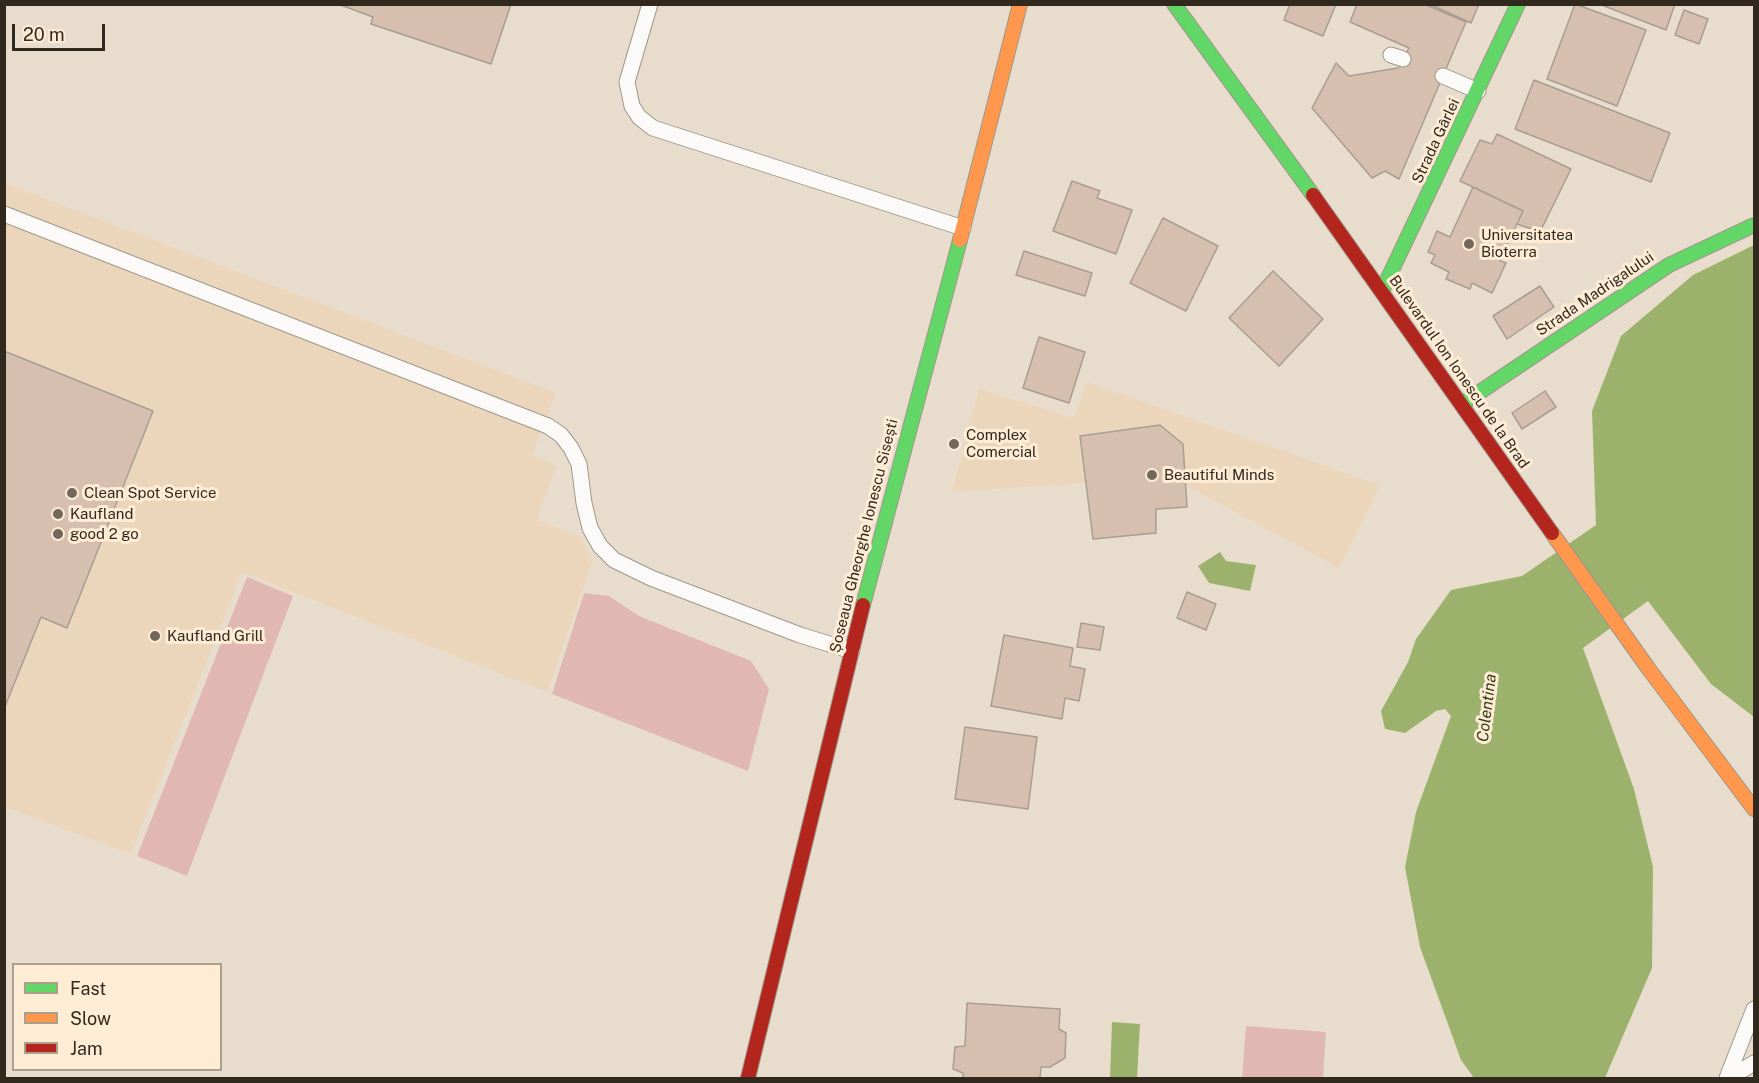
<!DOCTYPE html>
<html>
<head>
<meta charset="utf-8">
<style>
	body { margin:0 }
	#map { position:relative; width:1759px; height:1083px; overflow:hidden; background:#e8ddcd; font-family:"Public Sans",sans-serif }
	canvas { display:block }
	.frame { position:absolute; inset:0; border:6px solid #32291e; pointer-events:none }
	.legend { position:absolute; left:12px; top:963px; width:210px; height:108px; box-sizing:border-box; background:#feecd5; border:2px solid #ac9e8c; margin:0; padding:8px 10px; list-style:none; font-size:18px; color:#32291e }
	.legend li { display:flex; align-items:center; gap:12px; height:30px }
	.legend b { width:30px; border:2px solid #ac9e8c }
	.scale { position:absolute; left:12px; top:24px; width:93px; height:27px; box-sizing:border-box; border:3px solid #32291e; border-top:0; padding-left:8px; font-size:18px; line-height:21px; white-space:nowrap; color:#32291e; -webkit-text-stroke:4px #feecd5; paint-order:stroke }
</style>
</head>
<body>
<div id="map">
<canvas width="1759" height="1083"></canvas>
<div class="frame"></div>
<ul class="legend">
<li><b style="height:8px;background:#63d668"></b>Fast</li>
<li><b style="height:8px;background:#ff974d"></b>Slow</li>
<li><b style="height:8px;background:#b3261e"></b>Jam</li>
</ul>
<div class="scale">20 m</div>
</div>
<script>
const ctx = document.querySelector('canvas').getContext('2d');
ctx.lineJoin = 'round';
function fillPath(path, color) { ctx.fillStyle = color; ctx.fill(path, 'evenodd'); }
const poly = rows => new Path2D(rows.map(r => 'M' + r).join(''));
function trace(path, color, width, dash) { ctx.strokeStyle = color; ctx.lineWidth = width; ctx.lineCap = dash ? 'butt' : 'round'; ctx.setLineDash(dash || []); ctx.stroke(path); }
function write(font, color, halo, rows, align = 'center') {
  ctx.font = font + ' "Public Sans",sans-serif'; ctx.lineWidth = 6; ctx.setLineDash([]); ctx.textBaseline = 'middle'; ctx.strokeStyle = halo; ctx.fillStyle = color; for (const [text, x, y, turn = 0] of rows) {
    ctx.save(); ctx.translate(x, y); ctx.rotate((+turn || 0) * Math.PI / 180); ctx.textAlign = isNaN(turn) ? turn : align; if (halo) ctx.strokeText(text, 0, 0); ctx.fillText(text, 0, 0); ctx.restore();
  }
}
const built = poly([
	[4,183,556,393,532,455,556,466,537,520,580,536,593,560,547,692,242,572,131,854,5,807],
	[1087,382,1380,485,1339,568,1185,485,1085,483,952,492,979,389,1074,418]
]);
const green = poly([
	[247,577,293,596,187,876,137,856],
	[584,593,609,596,639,616,751,661,769,689,748,771,552,694],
	[1246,1026,1326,1032,1323,1078,1242,1078]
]);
const water = poly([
	[1754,245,1754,717,1711,684,1648,601,1583,648,1634,789,1653,867,1652,968,1605,1078,1474,1078,1461,1060,1420,947,1405,867,1416,812,1451,716,1445,709,1436,711,1405,733,1385,729,1381,711,1408,662,1416,639,1451,590,1522,576,1596,525,1592,411,1621,336,1693,275],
	[1220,552,1226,561,1256,565,1250,591,1209,583,1198,566],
	[1112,1022,1140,1024,1137,1078,1110,1078]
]);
const building = poly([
	[338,4,511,4,491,64,371,24,373,17,338,4],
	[1290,4,1336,4,1323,36,1284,20,1290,4],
	[1357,4,1424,4,1466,22,1399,179,1385,171,1372,178,1312,108,1336,63,1349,76,1398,68,1409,48,1350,22,1357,4],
	[1429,4,1479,4,1471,23,1429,4],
	[1575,4,1646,30,1617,106,1547,79,1575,4],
	[1599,4,1675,4,1666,30,1599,4],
	[1684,10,1708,19,1699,44,1675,35,1684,10],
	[1534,80,1670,133,1651,182,1515,129,1534,80],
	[1497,134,1571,169,1540,232,1517,224,1523,211,1460,181,1480,140,1492,144,1497,134],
	[1072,181,1100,191,1097,198,1132,210,1116,254,1053,231,1072,181],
	[1473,187,1523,211,1500,261,1506,263,1492,293,1472,283,1470,289,1446,279,1449,272,1431,263,1435,255,1428,252,1437,231,1450,237,1473,187],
	[1163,218,1218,246,1186,311,1130,283,1163,218],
	[1024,251,1092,273,1085,296,1016,275,1024,251],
	[1273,271,1323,319,1279,366,1229,318,1273,271],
	[1540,286,1554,307,1507,339,1493,316,1540,286],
	[1039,337,1085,352,1069,403,1023,388,1039,337],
	[4,351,153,411,67,628,41,617,4,709,4,351],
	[1545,391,1556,407,1522,429,1512,413,1545,391],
	[1160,425,1183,444,1187,507,1156,509,1156,533,1093,539,1080,436,1160,425],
	[1187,592,1216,604,1206,630,1177,618,1187,592],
	[1081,623,1104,627,1100,650,1077,647,1081,623],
	[1004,635,1073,648,1070,666,1085,669,1079,701,1065,698,1062,719,991,706,1004,635],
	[965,727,1037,737,1028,809,955,799,965,727],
	[967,1003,1060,1009,1059,1029,1066,1033,1065,1058,1050,1067,1041,1067,1040,1078,963,1078,963,1073,953,1069,955,1047,965,1046,967,1003]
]);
const lane = poly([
	[650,4,627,82,632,106,639,117,653,128,963,228],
	[1391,55,1403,59],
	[1443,76,1478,91],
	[4,214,548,426,561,435,571,448,579,464,584,503,590,528,600,546,614,560,651,578,800,635,852,651],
	[1727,1078,1754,1009],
	[1729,1078,1754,1063]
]);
const fast = poly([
	[1174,4,1313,195],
	[1382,291,1518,4],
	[1462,404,1669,265,1754,225],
	[863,605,960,240]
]);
const slow = poly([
	[960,240,1020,4],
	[1552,533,1648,668,1754,809]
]);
const jam = poly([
	[1313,195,1552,533],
	[748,1078,863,605]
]);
const markers = [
	[1469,244,6,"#72685b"],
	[954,444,6,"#72685b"],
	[1152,475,6,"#72685b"],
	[72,493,6,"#72685b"],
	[58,514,6,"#72685b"],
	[58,534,6,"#72685b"],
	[155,636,6,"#72685b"]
];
const streetNames = [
	["Strada Gârlei",1436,141,-65],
	["Strada Madrigalului",1595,294,-34],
	["Bulevardul Ion Ionescu de la Brad",1459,372,55],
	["Șoseaua Gheorghe Ionescu Sisești",864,536,-76]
];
const poiNames = [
	["Universitatea",1481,235],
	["Bioterra",1481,252],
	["Complex",966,435],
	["Comercial",966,452],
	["Beautiful Minds",1164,475],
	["Clean Spot Service",84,493],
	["Kaufland",70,514],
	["good 2 go",70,534],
	["Kaufland Grill",167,636]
];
const waterNames = [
	["Colentina",1487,708,-83]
];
fillPath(built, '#ebd6bc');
fillPath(green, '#e1b8b1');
fillPath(water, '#9cb26c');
fillPath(building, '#d6bfaf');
trace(building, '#a89d93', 1.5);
trace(lane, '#9f978b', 17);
trace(fast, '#9f978b', 16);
trace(slow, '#9f978b', 16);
trace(jam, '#9f978b', 16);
trace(lane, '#fcfaf8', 15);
trace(fast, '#63d668', 14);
trace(slow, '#ff974d', 14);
trace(jam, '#b3261e', 14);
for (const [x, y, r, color] of markers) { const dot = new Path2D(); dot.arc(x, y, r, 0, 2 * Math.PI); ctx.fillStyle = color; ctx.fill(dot); trace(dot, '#feecd5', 2); }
write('15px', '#32291e', '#feecd5', streetNames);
write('15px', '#32291e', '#feecd5', poiNames, 'left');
write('italic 16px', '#303f19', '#feecd5', waterNames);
</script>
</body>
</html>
